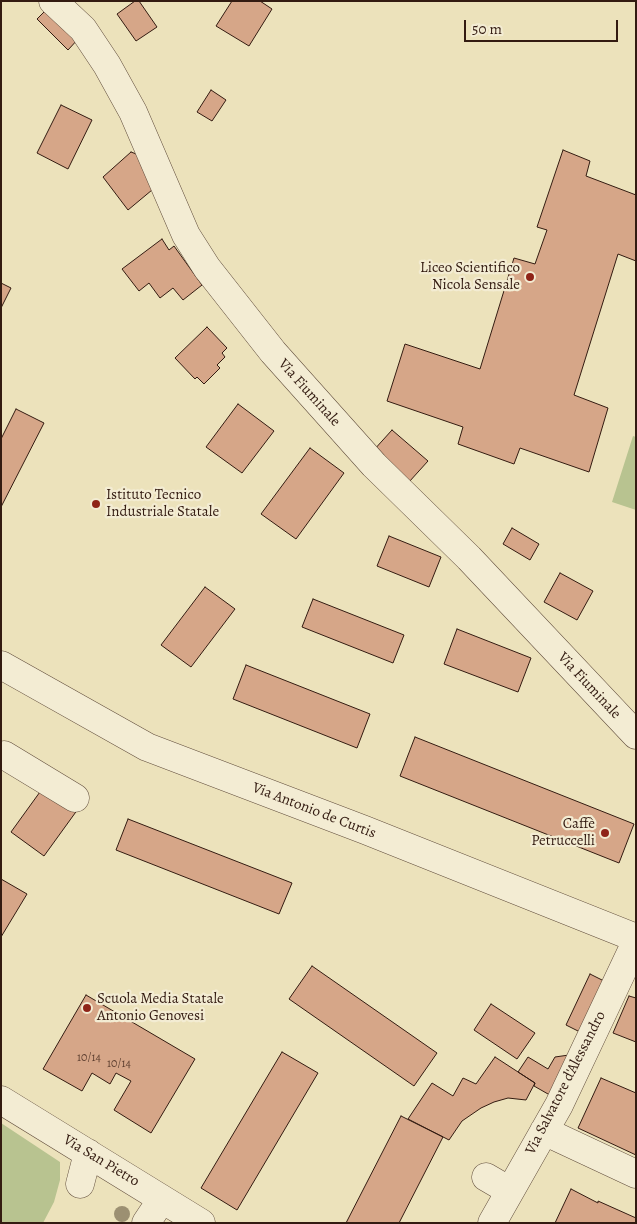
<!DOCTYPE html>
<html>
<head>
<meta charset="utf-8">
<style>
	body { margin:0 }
	#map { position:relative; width:637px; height:1224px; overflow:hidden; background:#ece2bb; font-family:Alegreya,serif }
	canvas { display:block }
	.frame { position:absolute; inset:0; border:2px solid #331b11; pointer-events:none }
	.scale { position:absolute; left:464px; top:20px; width:154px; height:22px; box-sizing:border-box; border:2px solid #331b11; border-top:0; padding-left:6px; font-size:15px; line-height:18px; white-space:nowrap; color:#331b11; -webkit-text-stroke:4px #f3ecd3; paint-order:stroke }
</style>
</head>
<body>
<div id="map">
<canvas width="637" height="1224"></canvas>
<div class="frame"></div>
<div class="scale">50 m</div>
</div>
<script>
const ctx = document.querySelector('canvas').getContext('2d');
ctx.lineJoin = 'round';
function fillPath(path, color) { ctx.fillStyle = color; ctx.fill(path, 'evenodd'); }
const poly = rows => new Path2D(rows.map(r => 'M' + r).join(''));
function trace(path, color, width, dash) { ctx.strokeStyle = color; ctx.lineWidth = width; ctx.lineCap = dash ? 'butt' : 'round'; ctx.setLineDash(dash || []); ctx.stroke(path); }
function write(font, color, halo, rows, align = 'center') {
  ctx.font = font + ' Alegreya,serif'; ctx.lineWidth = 4.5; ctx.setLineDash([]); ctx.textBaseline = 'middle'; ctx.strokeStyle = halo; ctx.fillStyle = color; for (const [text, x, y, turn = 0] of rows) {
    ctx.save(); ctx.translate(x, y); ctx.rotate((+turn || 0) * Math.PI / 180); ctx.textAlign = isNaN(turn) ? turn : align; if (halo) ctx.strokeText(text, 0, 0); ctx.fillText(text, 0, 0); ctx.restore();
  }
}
const green = poly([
	[633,436,636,437,636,510,612,502],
	[1,1123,60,1162,60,1180,54,1202,43,1223,1,1223]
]);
const building = poly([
	[135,1,139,1,157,27,136,41,117,14,135,1],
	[232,1,260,1,272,9,249,46,216,26,232,1],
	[48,8,79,38,68,50,37,19,48,8],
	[211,90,226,100,212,121,197,112,211,90],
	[61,105,92,120,68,169,37,153,61,105],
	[563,150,590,161,586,176,636,195,636,261,618,254,574,395,608,408,589,472,520,448,514,464,458,444,463,427,387,401,405,344,480,369,514,258,535,264,547,230,537,227,563,150],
	[131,152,144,157,158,185,128,210,103,177,131,152],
	[162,239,169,250,174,246,202,285,183,300,173,288,160,298,149,283,139,291,122,269,162,239],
	[1,283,11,288,1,308,1,283],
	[207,327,227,348,222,353,225,357,217,365,220,368,204,384,197,377,195,379,175,358,207,327],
	[238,404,274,431,242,473,206,447,238,404],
	[16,409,44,423,1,507,1,439,16,409],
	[392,430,428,461,409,482,373,451,392,430],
	[310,448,344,473,296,539,261,514,310,448],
	[512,528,539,544,530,560,503,544,512,528],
	[389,536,441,557,429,587,377,566,389,536],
	[560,573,593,591,577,620,544,602,560,573],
	[205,587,235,609,191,667,161,645,205,587],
	[313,599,404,635,393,663,302,627,313,599],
	[457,629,531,658,518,692,444,664,457,629],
	[246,665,370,714,357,748,233,699,246,665],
	[415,737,634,824,619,863,400,776,415,737],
	[45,785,78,809,44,856,11,832,45,785],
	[128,819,292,883,279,914,116,850,128,819],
	[1,879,27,894,1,937,1,879],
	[312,966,437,1053,414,1086,289,999,312,966],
	[590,974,606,982,582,1033,566,1025,590,974],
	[86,995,195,1059,151,1133,114,1110,131,1081,116,1073,110,1084,92,1073,82,1091,43,1069,86,995],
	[629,996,636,998,636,1042,613,1033,629,996],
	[491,1004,535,1033,517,1059,474,1030,491,1004],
	[282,1052,318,1073,237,1210,201,1188,282,1052],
	[569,1055,555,1098,534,1086,535,1083,518,1072,528,1057,548,1069,555,1057,569,1055],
	[495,1057,535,1083,526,1100,508,1098,494,1102,481,1108,462,1121,449,1140,408,1119,432,1083,453,1096,463,1078,476,1084,495,1057],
	[601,1078,636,1093,636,1155,578,1128,601,1078],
	[401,1116,443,1137,399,1223,346,1223,401,1116],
	[571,1189,598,1203,598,1201,636,1218,636,1223,555,1223,571,1189]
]);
const minor = poly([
	[53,1,83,29,107,65,133,112,186,235,207,268,273,352,374,465,469,558,636,735],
	[1,665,147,747,365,830,636,938],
	[1,756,4,755,75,798],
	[1,1100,201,1223],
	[544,1131,636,1174],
	[486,1177,510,1191],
	[80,1184,88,1153],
	[146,1223,162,1199],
	[492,1223,559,1105,636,942]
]);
const trees = [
	[122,1214]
];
const markers = [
	[530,277,5,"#8f2418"],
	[96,504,5,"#8f2418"],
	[605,833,5,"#8f2418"],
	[87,1008,5,"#8f2418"]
];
const numberNames = [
	["10/14",89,1058],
	["10/14",119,1064]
];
const poiNames = [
	["Liceo Scientifico",520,268],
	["Nicola Sensale",520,285],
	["Istituto Tecnico",106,495,"left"],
	["Industriale Statale",106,512,"left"],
	["Caffè",595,824],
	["Petruccelli",595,841],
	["Scuola Media Statale",97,999,"left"],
	["Antonio Genovesi",97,1016,"left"]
];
const streetNames = [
	["Via Fiuminale",309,393,48],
	["Via Fiuminale",589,686,47],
	["Via Antonio de Curtis",314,811,21],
	["Via Salvatore d'Alessandro",566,1083,-63],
	["Via San Pietro",101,1161,31]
];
fillPath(green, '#b8c390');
fillPath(building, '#d6a688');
trace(building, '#331b11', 1);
trace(minor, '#614d3c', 29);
trace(minor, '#f3ecd3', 28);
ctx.fillStyle = '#9c9072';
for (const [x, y] of trees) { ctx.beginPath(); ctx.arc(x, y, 8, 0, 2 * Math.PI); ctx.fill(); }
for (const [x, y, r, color] of markers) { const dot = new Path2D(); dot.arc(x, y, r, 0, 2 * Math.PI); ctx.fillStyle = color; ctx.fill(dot); trace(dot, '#f3ecd3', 2); }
write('12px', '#5c3e2f', null, numberNames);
write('15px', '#331b11', '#f3ecd3', poiNames, 'right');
write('15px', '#331b11', '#f3ecd3', streetNames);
</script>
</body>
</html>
